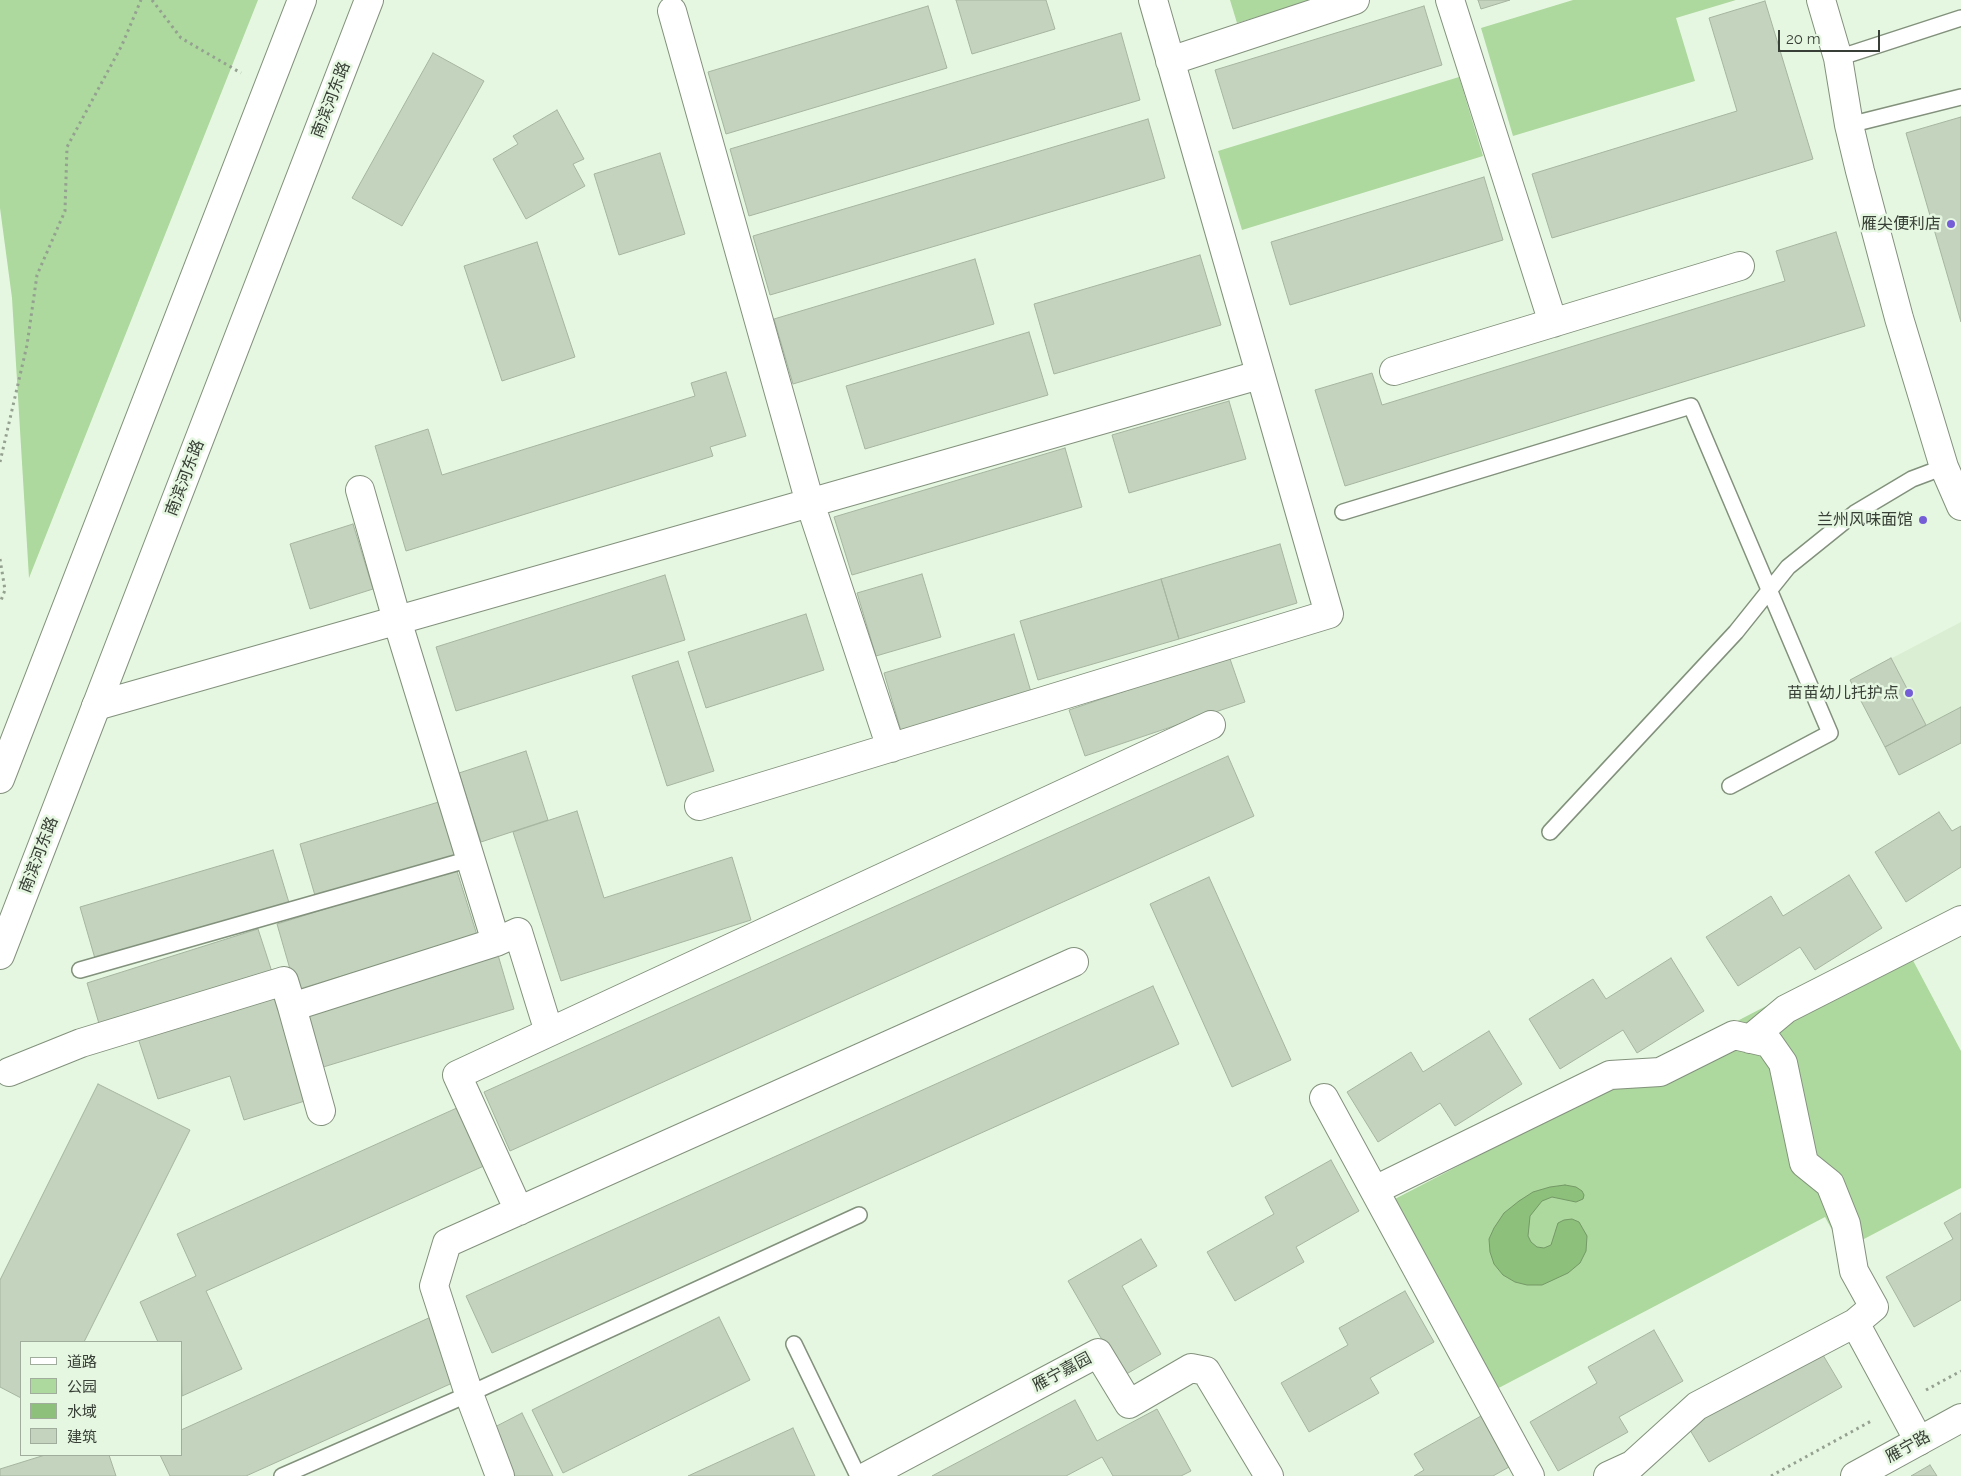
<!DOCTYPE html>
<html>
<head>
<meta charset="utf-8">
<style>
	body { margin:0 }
	#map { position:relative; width:1961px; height:1476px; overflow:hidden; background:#e6f7e1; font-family:Raleway,"Noto Sans SC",sans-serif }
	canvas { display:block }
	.legend { position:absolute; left:20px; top:1341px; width:162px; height:115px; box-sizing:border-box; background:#e6f7e1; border:1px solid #a0ad9d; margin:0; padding:6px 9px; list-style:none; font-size:15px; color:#383f36 }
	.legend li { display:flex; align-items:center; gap:10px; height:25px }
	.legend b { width:25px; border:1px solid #a0ad9d }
	.scale { position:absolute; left:1778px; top:30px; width:102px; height:22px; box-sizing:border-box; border:2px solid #383f36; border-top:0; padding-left:6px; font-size:15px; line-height:18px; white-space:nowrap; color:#383f36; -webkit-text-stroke:4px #e6f7e1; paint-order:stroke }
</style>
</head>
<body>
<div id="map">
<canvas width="1961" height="1476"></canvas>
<ul class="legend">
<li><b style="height:6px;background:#fff"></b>道路</li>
<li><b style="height:14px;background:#add89e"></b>公园</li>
<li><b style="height:14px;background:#8dc07b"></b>水域</li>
<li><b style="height:14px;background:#c3d3bd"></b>建筑</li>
</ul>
<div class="scale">20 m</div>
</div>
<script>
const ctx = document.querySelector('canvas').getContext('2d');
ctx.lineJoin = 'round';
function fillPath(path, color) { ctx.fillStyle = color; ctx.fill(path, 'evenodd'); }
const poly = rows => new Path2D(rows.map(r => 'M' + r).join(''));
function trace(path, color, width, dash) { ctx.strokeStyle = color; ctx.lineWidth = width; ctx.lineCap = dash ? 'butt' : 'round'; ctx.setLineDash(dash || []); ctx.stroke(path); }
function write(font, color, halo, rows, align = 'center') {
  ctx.font = font + ' Raleway,"Noto Sans SC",sans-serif'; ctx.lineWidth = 5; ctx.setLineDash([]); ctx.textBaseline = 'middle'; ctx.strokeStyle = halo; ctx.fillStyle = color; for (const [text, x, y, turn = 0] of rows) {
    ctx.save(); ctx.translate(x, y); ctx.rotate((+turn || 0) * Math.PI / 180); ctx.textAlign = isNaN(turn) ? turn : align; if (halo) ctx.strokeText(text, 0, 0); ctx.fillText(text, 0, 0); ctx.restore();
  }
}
const built = poly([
	[1961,622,1961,707,1885,747,1850,680]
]);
const green = poly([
	[0,0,258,0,29,578,12,298,0,208],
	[1230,0,1313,0,1237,23],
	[1573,0,1736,0,1676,18,1695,81,1513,136,1481,28],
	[1459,77,1483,156,1242,230,1218,151],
	[1908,951,1961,1051,1961,1188,1843,1250,1825,1217,1491,1392,1391,1201,1793,992]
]);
const water = poly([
	[1565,1185,1576,1187,1582,1191,1584,1195,1583,1199,1576,1202,1552,1197,1542,1201,1530,1216,1528,1236,1531,1242,1537,1247,1544,1248,1551,1245,1558,1223,1564,1220,1572,1219,1579,1222,1587,1236,1586,1251,1580,1263,1568,1273,1542,1285,1527,1285,1515,1282,1503,1275,1494,1264,1490,1252,1489,1239,1494,1228,1504,1213,1519,1201,1533,1192,1550,1187,1565,1185]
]);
const building = poly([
	[956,0,1046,0,1055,29,972,54,956,0],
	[1478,0,1510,0,1481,9,1478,0],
	[1765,1,1813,159,1552,238,1532,174,1737,111,1709,18,1765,1],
	[928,6,947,68,726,134,708,72,928,6],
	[1424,6,1442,65,1233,129,1215,70,1424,6],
	[1121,33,1140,100,749,216,730,149,1121,33],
	[433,53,484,81,402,226,352,198,433,53],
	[557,110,584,159,573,164,585,186,526,219,493,159,518,144,513,136,557,110],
	[1961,117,1961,322,1906,133,1961,117],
	[1148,119,1165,178,770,295,753,236,1148,119],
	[660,153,685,234,619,255,594,174,660,153],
	[1484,177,1503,240,1290,305,1271,242,1484,177],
	[1836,232,1865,326,1345,486,1315,390,1372,373,1382,405,1785,281,1776,251,1836,232],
	[537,242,575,357,502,381,464,266,537,242],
	[1200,255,1221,325,1054,374,1034,304,1200,255],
	[975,259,994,324,793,384,774,319,975,259],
	[1029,332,1048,395,865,449,846,386,1029,332],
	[726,372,746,436,710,447,713,456,406,551,375,446,428,429,442,475,695,396,691,383,726,372],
	[1229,401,1246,459,1129,493,1112,435,1229,401],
	[1065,448,1082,507,852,575,834,517,1065,448],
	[353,524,373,589,310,609,290,544,353,524],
	[1280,544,1297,603,1179,639,1161,579,1280,544],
	[922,574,941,637,876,656,857,593,922,574],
	[665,575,685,640,456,711,436,647,665,575],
	[1161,579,1179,639,1038,680,1020,621,1161,579],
	[806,614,824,670,706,708,688,652,806,614],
	[1014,634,1031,692,901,731,884,673,1014,634],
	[1229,656,1245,702,1085,756,1069,710,1229,656],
	[1891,658,1926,725,1885,747,1850,680,1891,658],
	[678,661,714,771,667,786,632,676,678,661],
	[1961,707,1961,743,1899,775,1885,747,1961,707],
	[526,751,548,820,481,842,459,773,526,751],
	[1228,756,1254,816,510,1151,484,1092,1228,756],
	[442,801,459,856,316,899,300,844,442,801],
	[577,811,604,898,732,857,751,920,561,981,513,832,577,811],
	[1939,812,1952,831,1961,826,1961,867,1906,902,1875,852,1939,812],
	[273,850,290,906,96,962,80,907,273,850],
	[456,868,477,935,296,990,277,924,456,868],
	[1849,875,1882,928,1815,970,1800,947,1738,986,1706,937,1771,896,1783,916,1849,875],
	[1209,877,1291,1060,1232,1087,1150,904,1209,877],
	[258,929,272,972,100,1027,87,983,258,929],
	[498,955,514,1009,320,1068,304,1014,498,955],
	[1671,958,1704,1011,1637,1053,1623,1030,1560,1069,1529,1019,1593,979,1606,999,1671,958],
	[1153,986,1179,1044,492,1353,466,1296,1153,986],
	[274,994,308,1100,244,1120,230,1076,158,1099,138,1038,274,994],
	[1489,1031,1522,1084,1455,1126,1440,1103,1378,1142,1347,1092,1411,1052,1423,1072,1489,1031],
	[98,1084,190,1130,84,1342,21,1342,21,1398,0,1387,0,1280,98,1084],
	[459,1107,486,1165,206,1291,242,1369,182,1396,181,1342,158,1342,140,1302,196,1276,177,1234,459,1107],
	[1331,1160,1359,1211,1296,1247,1304,1262,1235,1301,1207,1252,1274,1214,1265,1197,1331,1160],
	[1961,1213,1961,1300,1914,1327,1886,1277,1953,1239,1944,1223,1961,1213],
	[1141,1239,1157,1266,1122,1286,1161,1354,1123,1376,1068,1281,1141,1239],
	[1405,1291,1434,1342,1370,1378,1379,1393,1309,1432,1281,1383,1348,1345,1339,1328,1405,1291],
	[431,1317,459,1380,246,1476,170,1476,160,1455,181,1455,181,1430,431,1317],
	[719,1317,750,1380,563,1473,532,1410,719,1317],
	[1654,1330,1683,1381,1619,1417,1628,1432,1558,1471,1530,1422,1597,1383,1588,1367,1654,1330],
	[1820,1350,1842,1387,1709,1462,1687,1425,1820,1350],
	[1075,1400,1097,1441,1157,1409,1191,1471,1181,1476,1113,1476,1102,1457,1066,1476,932,1476,1075,1400],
	[522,1413,553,1476,510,1476,487,1431,522,1413],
	[1481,1416,1509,1467,1493,1476,1414,1476,1424,1470,1414,1454,1481,1416],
	[793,1428,815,1476,688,1476,793,1428],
	[45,1455,109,1455,116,1476,0,1476,0,1469,45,1455],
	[1930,1465,1937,1476,1911,1476,1930,1465]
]);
const path = poly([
	[152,0,181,38,241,73],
	[0,462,27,345,37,275,65,211,67,147,122,45,141,0],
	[0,559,5,590,0,603],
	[1926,1390,1961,1371],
	[1771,1476,1873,1420]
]);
const lane = poly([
	[1838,58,1961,18],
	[1849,125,1961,97],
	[1343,512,1691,406,1830,733,1730,786],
	[1550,832,1736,632,1788,567,1855,513,1912,479,1944,467],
	[80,970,470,859],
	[794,1344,858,1476],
	[282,1476,469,1394,859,1215]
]);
const street = poly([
	[1450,0,1553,323],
	[1821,0,1838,58,1849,125,1860,171,1899,318,1944,467,1961,506],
	[672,11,810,503,891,748],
	[1170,61,1355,0],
	[1394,371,1740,266],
	[96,706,1259,375],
	[699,806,1329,614,1153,0],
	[496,942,518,932,549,1032],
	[1750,1039,1786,1009,1961,920],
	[9,1072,81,1043,284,981,292,1007],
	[1324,1098,1530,1476],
	[321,1111,292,1007,496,942,397,620,360,490],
	[1375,1190,1610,1075,1660,1072,1734,1035,1769,1043,1783,1063,1804,1163,1830,1184,1846,1224,1854,1271,1874,1307,1855,1323],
	[519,1211,457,1075,1211,725],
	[500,1476,469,1394,434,1286,447,1243,1074,962],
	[867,1476,1098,1353,1129,1404,1191,1368,1206,1371,1269,1476],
	[1608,1476,1632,1465,1697,1406,1855,1323,1919,1441]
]);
const secondary = poly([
	[0,779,302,0],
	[0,955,369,0],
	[1855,1476,1961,1418]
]);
const markers = [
	[1951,224,5,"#745dd7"],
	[1923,520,5,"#745dd7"],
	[1909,693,5,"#745dd7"]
];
const streetNames = [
	["南滨河东路",331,100,-69],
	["南滨河东路",185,478,-69],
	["南滨河东路",39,855,-69],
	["雁宁嘉园",1062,1372,-28],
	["雁宁路",1908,1447,-29]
];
const poiNames = [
	["雁尖便利店",1941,224],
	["兰州风味面馆",1913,520],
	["苗苗幼儿托护点",1899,693]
];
fillPath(built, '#d9eed2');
fillPath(green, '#add89e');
fillPath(water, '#8dc07b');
trace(water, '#749966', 1);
fillPath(building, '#c3d3bd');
trace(building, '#a6b5a0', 1);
trace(lane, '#82917c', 18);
trace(street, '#82917c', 30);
trace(secondary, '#82917c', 30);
trace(path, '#94a090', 3, [2.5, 4]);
trace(lane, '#fff', 15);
trace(street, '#fff', 28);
trace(secondary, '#fff', 28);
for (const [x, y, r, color] of markers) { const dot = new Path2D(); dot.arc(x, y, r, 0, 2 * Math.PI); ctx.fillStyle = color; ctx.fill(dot); trace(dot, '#e6f7e1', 2); }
write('16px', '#383f36', '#e6f7e1', streetNames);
write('16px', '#383f36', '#e6f7e1', poiNames, 'right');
</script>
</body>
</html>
